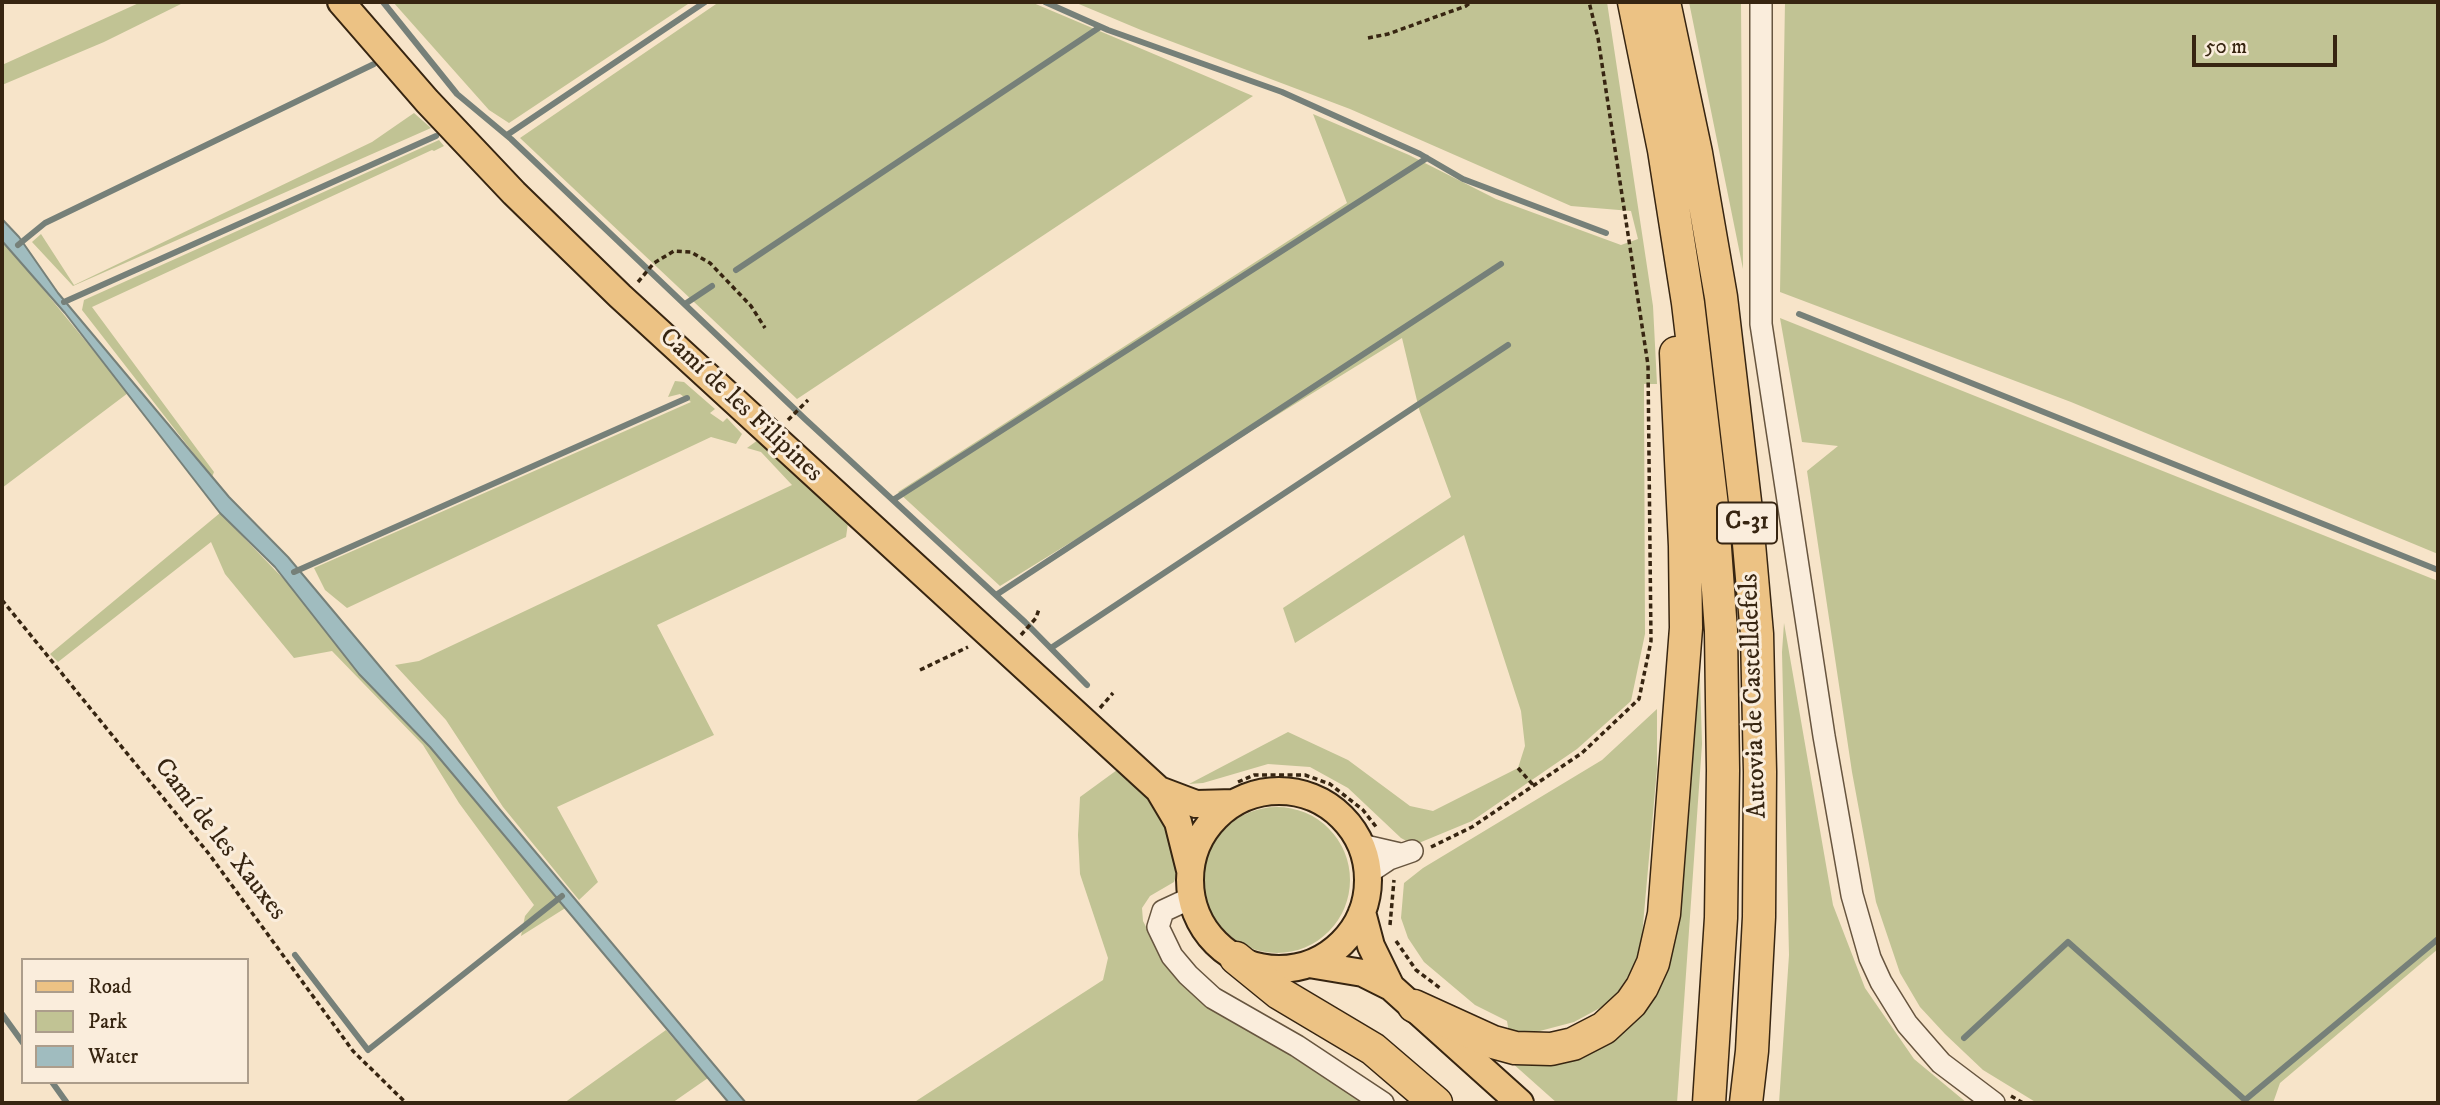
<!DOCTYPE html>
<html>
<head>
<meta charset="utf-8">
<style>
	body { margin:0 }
	#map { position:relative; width:2440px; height:1105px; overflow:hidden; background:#f7e4c9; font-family:"IM FELL DW Pica",serif }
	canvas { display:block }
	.frame { position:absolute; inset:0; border:4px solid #372511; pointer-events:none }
	.legend { position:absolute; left:21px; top:958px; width:228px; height:126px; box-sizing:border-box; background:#faeddc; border:2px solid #ac9d8b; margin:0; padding:9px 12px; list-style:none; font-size:21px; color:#372511 }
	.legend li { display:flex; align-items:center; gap:14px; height:35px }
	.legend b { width:35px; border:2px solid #ac9d8b }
	.scale { position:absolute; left:2192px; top:35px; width:145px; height:32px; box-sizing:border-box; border:4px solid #372511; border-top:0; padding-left:9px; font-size:21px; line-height:24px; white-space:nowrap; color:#372511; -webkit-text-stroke:5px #faeddc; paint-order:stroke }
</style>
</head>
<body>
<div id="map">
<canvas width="2440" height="1105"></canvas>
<div class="frame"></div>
<ul class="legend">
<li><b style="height:9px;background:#ecc284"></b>Road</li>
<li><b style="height:19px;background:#c1c394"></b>Park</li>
<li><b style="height:19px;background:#a0bcbf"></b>Water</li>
</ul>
<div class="scale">50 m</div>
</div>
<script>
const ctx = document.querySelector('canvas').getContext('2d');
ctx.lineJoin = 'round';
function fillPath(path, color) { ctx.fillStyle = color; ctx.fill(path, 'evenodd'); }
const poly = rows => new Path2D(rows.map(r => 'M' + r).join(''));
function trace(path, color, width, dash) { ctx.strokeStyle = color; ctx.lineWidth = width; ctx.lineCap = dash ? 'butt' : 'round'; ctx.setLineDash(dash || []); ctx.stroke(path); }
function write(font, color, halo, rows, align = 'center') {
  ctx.font = font + ' "IM FELL DW Pica",serif'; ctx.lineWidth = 6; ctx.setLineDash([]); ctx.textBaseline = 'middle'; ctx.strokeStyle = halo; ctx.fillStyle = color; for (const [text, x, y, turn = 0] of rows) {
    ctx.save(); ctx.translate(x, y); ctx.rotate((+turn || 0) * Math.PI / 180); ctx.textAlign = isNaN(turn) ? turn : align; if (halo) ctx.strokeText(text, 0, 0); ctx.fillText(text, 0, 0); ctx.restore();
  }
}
const green = poly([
	[141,2,185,2,104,42,2,85,2,65],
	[393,2,691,2,509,123,489,110],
	[719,2,1031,2,1253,96,797,399,520,138],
	[1074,2,1607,2,1653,306,1657,384,1644,384,1645,634,1631,701,1577,749,1472,821,1414,845,1401,838,1348,788,1310,767,1268,764,1203,783,1189,784,1288,732,1348,760,1410,806,1433,811,1518,768,1525,746,1521,711,1464,535,1295,643,1283,608,1451,497,1419,409,1402,338,1000,586,898,492,1347,203,1313,114,1409,155,1496,199,1621,245,1638,239,1631,211,1571,206,1350,109,1141,30],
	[1689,2,1741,2,1743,269],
	[1785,2,2438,2,2438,554,2071,402,1780,292],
	[414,113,431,128,73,286,32,242,41,234,74,285,372,142],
	[439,140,444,146,434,151,432,150,92,307,214,472,212,477,82,310,84,300],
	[2,239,128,393,2,488],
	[1780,318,2438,581,2438,949,2280,1083,2273,1103,2037,1103,1983,1070,1945,1034,1920,1007,1900,973,1876,902,1852,772,1807,471,1838,446,1802,442],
	[675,381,684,382,715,409,710,413,723,422,727,418,742,434,736,444,711,437,347,608,325,590,314,568,691,402,680,394,668,397],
	[758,440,848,523,846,537,657,625,714,735,557,807,598,882,579,900,503,807,446,720,395,665,419,661,792,485,761,452,747,448],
	[220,513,353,651,567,907,521,936,525,916,534,905,459,803,423,745,332,651,294,658,225,574,211,542,58,662,50,654],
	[1696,547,1702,744,1677,1103,1557,1103,1511,1062,1638,1015],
	[1784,623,1833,905,1865,988,1914,1059,1967,1103,1779,1103,1789,955,1782,652],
	[1657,709,1657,769,1640,958,1611,1002,1574,1022,1536,1032,1509,1033,1507,1021,1475,1005,1424,962,1408,938,1401,918,1404,883,1423,868,1602,760],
	[1117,770,1161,811,1175,853,1176,875,1174,882,1150,896,1142,908,1143,921,1164,962,1197,996,1364,1103,913,1103,1103,980,1108,958,1080,874,1078,835,1080,797],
	'1204 880a73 73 0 1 1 146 0a73 73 0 1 1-146 0Z',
	[666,1030,708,1078,672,1103,564,1103]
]);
const water = poly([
	[2,219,19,237,58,293,229,497,288,557,746,1103,729,1103,430,747,359,674,275,567,220,513,65,313,2,241,2,219]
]);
const stream = poly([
	[383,2,457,94,511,139,805,419,1025,622,1087,685],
	[1045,2,1108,30,1282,92,1420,154,1463,179,1606,233],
	[507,135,705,2],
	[18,245,45,223,374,64],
	[736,270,1100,27],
	[64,302,436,136],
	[685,304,712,286],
	[1799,314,2438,570],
	[893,500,1427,158],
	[294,572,687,398],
	[996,595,1501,264],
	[1051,648,1508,345],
	[295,955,368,1050,562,896],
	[2,1014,23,1043],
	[1964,1038,2068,942,2245,1100,2438,939],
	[52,1082,67,1103]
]);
const path = poly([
	[1368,38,1388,34,1466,6,1471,2],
	[638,282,654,263,674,251,691,252,710,263,751,306,765,328],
	[788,420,808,400],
	[2,600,209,854,353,1051,406,1103],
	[1021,635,1036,618,1039,609],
	[920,670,968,647],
	[1100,708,1113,693],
	[1518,768,1534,786],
	[1238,782,1254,775,1305,775,1330,784,1363,810,1377,828],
	[1431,847,1472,827,1582,753,1639,699,1651,641,1648,365,1598,38,1589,2],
	[1390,925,1394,880],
	[1396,941,1416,970,1440,988],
	[2011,1096,2023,1103]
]);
const minor = poly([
	[1761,2,1761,324,1824,736,1852,895,1870,958,1881,982,1907,1024,1941,1063,1994,1103],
	[1361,845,1400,854],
	[1368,873,1389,859,1412,851],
	[1191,898,1163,911,1158,927,1172,956,1188,975,1213,998,1297,1046,1383,1103]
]);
const major = poly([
	[341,2,427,101,514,193,620,296,1159,790,1178,822,1190,870],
	[1159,790,1196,804,1234,803],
	'1190 880a89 89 0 1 1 178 0a89 89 0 1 1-178 0Z',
	[1362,912,1371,946,1391,987],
	[1309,964,1363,973,1391,987,1520,1103]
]);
const highway = poly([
	[1634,2,1664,150,1688,303,1712,506,1721,631,1723,770,1721,918,1709,1103],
	[1664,2,1696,153,1721,297,1746,510,1757,634,1760,772,1759,917,1752,1051,1746,1103],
	[1236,958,1279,993,1373,1049,1436,1103],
	[1414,1006,1493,1042,1515,1048,1551,1049,1573,1044,1604,1028,1631,1003,1642,987,1653,963,1664,914,1686,628,1685,546,1676,353]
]);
const shields = [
	[1747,523,60]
];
const shieldNames = [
	["C-31",1747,523]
];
const streetNames = [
	["Camí de les Filipines",740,406,43],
	["Autovia de Castelldefels",1755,696,-92],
	["Camí de les Xauxes",219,840,52]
];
fillPath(green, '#c1c394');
fillPath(water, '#a0bcbf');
trace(water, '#768079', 2);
trace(stream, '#768079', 6);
trace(minor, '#67553f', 24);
trace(major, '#372511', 30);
trace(highway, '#372511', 35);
trace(path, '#372511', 3.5, [5, 3.5]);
trace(minor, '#faeddc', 21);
trace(major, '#ecc284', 26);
trace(highway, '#ecc284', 32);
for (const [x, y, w] of shields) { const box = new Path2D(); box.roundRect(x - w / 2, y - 20.5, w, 41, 5); ctx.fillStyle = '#faeddc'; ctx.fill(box); trace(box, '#372511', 2); }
write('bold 24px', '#372511', null, shieldNames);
write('26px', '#372511', '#faeddc', streetNames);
</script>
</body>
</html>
